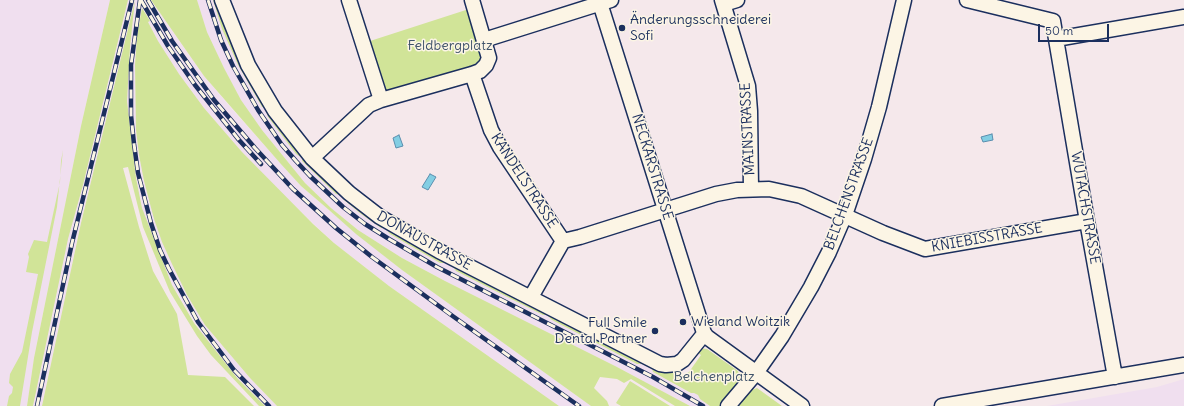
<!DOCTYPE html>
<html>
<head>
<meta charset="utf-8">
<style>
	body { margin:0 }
	#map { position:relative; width:1184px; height:406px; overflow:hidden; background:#f5e8eb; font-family:Delius,sans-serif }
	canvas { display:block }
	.scale { position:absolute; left:1038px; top:24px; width:71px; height:18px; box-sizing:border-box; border:2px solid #1b2f5e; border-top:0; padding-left:5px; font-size:12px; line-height:14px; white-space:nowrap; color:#1b2f5e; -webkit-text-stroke:3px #fcf5e5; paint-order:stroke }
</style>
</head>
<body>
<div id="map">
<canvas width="1184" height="406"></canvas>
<div class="scale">50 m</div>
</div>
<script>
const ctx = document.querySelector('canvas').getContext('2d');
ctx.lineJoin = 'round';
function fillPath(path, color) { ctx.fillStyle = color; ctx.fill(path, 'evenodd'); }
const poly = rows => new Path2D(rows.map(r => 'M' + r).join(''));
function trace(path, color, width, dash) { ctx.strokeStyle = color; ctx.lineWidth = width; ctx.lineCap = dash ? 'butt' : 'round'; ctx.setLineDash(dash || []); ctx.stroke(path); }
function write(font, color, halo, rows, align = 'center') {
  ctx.font = font + ' Delius,sans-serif'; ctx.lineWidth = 3; ctx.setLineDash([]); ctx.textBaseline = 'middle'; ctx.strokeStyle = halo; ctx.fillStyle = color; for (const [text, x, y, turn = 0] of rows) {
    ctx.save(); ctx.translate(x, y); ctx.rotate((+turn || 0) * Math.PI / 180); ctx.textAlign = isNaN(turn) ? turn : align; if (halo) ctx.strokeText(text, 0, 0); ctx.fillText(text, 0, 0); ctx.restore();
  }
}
const built = poly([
	[0,0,110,0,81,126,34,358,27,406,0,406],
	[128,0,144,0,137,36,135,65,136,130,139,155,144,181,162,242,187,295,205,325,250,378,277,406,265,406,238,379,203,335,172,285,149,230,142,208,136,178,127,101,130,47,135,4,81,223,42,406,33,406,68,239,83,185],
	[197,0,213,0,222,29,238,65,262,107,265,108,268,117,302,158,302,161,336,194,340,195,344,201,381,228,385,228,408,245,440,263,445,262,454,268,457,271,543,315,547,315,552,320,637,364,642,364,652,369,653,372,690,393,694,393,698,395,700,399,710,406,690,406,617,367,445,281,402,258,358,230,331,208,305,183,262,130,241,100,224,68,207,32],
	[157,9,204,76,231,108,301,186,329,210,402,270,591,406,559,406,389,286,334,243,284,196,242,152,204,108,179,74,158,41,148,22,154,18,152,11],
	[1184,379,1184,406,1047,406,1157,387]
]);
const green = poly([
	[110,0,128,0,83,185,68,239,33,406,27,406,34,358,81,126],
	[135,0,130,47,127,101,136,178,142,208,172,285,194,323,238,379,265,406,259,406,211,355,197,336,170,292,143,227,128,167,123,168,139,227,153,271,177,314,188,375,225,377,254,406,42,406,81,223],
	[151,0,197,0,207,32,224,68,241,100,262,130,305,183,331,208,358,230,402,258,445,281,617,367,690,406,675,406,631,379,624,383,617,379,600,377,594,388,607,401,609,406,591,406,402,270,356,234,329,210,301,186,280,163,204,76],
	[213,0,217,0,240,56,339,189,680,377,689,372,701,355,695,351,697,348,707,349,738,371,740,376,740,384,722,406,710,406,700,399,698,395,694,393,691,393,653,372,652,369,642,364,637,364,552,320,547,315,543,315,456,271,454,268,445,263,440,263,390,234,385,228,381,228,361,214,344,200,340,195,336,194,302,161,302,158,296,154,268,117,265,108,262,107,238,65,222,29],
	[142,8,150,21,148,22,158,41,179,74,204,108,242,152,313,224,334,243,389,286,559,406,277,406,250,378,205,325,187,295,172,264,162,242,154,219,144,181,139,155,136,130,135,65,137,36],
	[469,9,484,58,480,64,384,96,367,42],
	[63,150,57,207,32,332,20,406,7,406,9,396,12,393,13,387,9,383,10,374,22,352,38,274,26,272,29,257,28,254,34,240,47,242,60,182,61,161],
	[630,381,670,406,621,406,616,403],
	[757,388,782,406,736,406,752,390]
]);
const water = poly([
	[992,134,993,140,983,142,981,137,992,134],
	[399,135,403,146,396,148,393,138,399,135],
	[430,174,436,177,428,190,422,187,430,174]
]);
const minor = poly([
	[222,0,248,65,275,111,312,158,330,175,349,193,380,217,439,251,660,364,666,365,677,364,683,360,704,334],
	[349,0,381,100],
	[599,0,704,333,707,337,802,406],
	[722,0,748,86,750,111,751,189],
	[967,0,1053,21,1056,39,1184,17],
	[724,4,737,0],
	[1056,39,1087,221,1115,377],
	[484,40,611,0],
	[472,74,491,130,500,147,563,241],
	[312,158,369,105,381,100,472,74,480,71,486,65,489,58,472,0],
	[531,297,563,241,580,237,716,194,737,190,769,189,801,196,883,233,925,249,1087,221],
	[728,406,756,373,782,336,811,287,829,252,845,215,864,159,879,107,904,0],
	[942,406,1184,365]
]);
const rail = poly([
	[140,0,131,65,131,115,134,144,138,173,151,223,160,250,169,269,198,322,234,370,269,406],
	[141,0,168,46,195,85,239,140,261,164],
	[148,0,172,41,214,100,255,148,293,189,336,228,372,257,454,317,579,406],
	[208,0,221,40,233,66,258,110,282,145,296,161,310,176,343,207,365,224,389,239,437,267,653,377,703,406],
	[37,406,72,243,132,0]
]);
const markers = [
	[622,28,4,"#1b2f5e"],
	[683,322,4,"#1b2f5e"],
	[655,331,4,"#1b2f5e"]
];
const poiNames = [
	["Änderungsschneiderei",630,20],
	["Sofi",630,36],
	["Wieland Woitzik",691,322],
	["Full Smile",647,323,"right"],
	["Dental Partner",647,339,"right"]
];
const parkNames = [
	["Feldbergplatz",450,46],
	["Belchenplatz",714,377]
];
const streetNames = [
	["MAINSTRASSE",748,129,-93],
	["NECKARSTRASSE",652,167,73],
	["KANDELSTRASSE",524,181,57],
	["BELCHENSTRASSE",849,194,-70],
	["WUTACHSTRASSE",1085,208,80],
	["KNIEBISSTRASSE",987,238,-10],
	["DONAUSTRASSE",424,241,29]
];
fillPath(built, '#f0dfef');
fillPath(green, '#d1e498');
fillPath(water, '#83cee3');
trace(water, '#598eae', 1);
trace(minor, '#1b2f5e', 17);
trace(minor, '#fcf5e5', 14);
trace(rail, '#1b2f5e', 4.5);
trace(rail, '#fcf5e5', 3, [9]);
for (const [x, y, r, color] of markers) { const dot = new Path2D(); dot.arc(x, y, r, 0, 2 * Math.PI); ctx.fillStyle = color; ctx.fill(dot); trace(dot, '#fcf5e5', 1.5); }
write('14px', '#1b2f5e', '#fcf5e5', poiNames, 'left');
write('14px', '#3f536a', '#fcf5e5', parkNames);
write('14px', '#1b2f5e', '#fcf5e5', streetNames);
</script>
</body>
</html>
